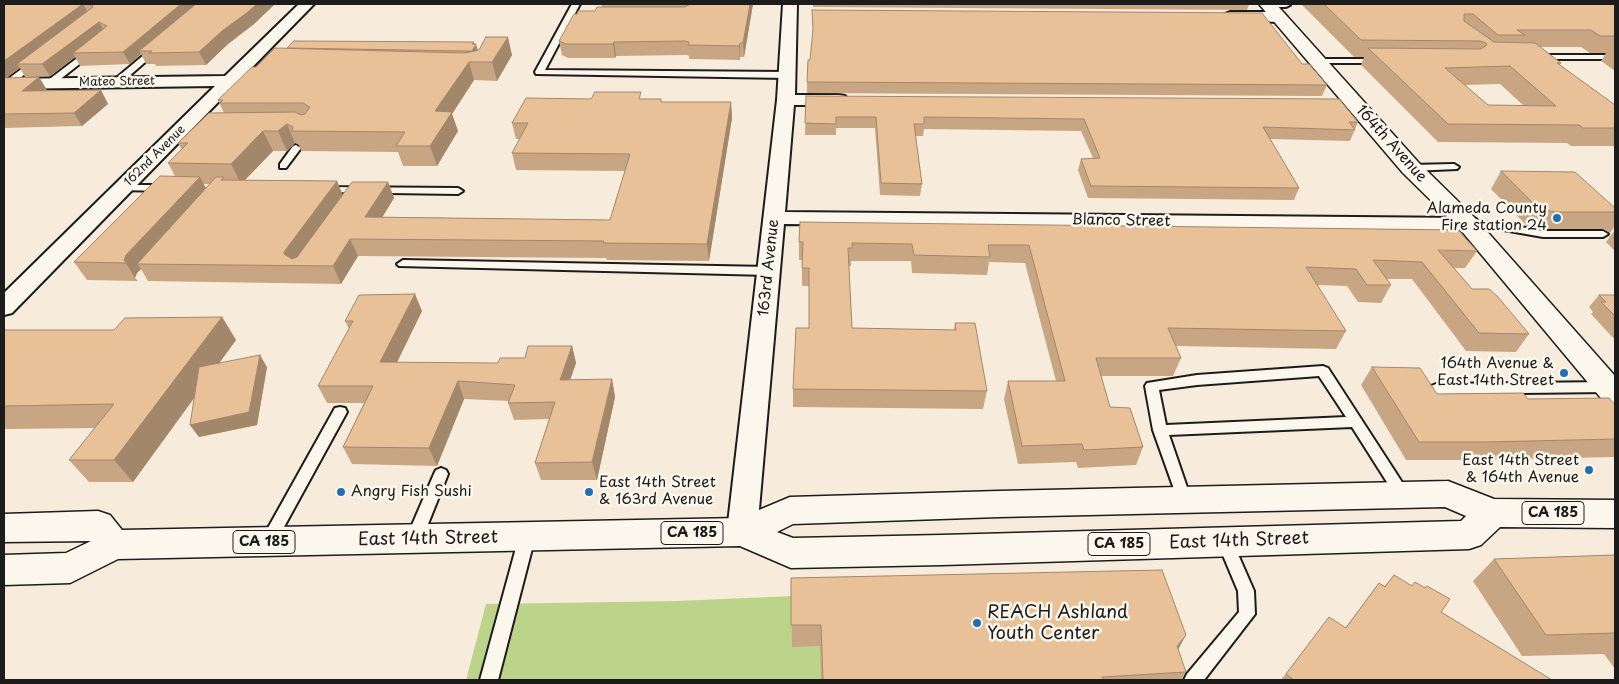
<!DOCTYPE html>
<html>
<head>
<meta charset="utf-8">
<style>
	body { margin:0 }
	#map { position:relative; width:1619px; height:684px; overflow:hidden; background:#f7ecdb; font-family:"Playpen Sans",sans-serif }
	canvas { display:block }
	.frame { position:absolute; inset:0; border:5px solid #1c1c1c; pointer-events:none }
</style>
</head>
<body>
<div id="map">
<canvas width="1619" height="684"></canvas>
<div class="frame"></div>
</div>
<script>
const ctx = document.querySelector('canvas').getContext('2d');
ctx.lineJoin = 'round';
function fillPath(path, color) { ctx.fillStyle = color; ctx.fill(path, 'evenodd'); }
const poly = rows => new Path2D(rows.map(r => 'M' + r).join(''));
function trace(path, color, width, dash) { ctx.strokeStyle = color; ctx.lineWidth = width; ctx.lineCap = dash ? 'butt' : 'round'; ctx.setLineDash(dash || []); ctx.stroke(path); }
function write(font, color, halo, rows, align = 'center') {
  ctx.font = font + ' "Playpen Sans",sans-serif'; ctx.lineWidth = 5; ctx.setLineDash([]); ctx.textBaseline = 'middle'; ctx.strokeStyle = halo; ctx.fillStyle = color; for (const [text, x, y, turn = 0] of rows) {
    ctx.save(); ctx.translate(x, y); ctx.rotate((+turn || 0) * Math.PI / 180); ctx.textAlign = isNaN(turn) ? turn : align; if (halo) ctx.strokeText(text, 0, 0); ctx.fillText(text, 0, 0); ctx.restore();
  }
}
const green = poly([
	[793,596,1144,680,466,680,486,604,677,601]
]);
const service = poly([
	[572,4,580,4,545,70,787,72,791,75,787,78,536,74,535,72,572,4],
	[1265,4,1289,4,1290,5,1286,7,1265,7,1265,4],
	[152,48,159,50,120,84,114,84,114,80,152,48],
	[89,49,96,51,53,85,47,85,47,81,89,49],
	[1535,55,1615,55,1615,59,1538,59,1534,57,1535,55],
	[1314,59,1380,59,1384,61,1380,63,1317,63,1313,61,1314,59],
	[32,61,39,63,10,86,4,86,4,82,32,61],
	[296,145,301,148,286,168,280,168,280,164,293,146,296,145],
	[1454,164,1459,167,1457,169,1411,171,1406,168,1411,165,1454,164],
	[123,185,165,185,170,188,165,191,119,190,119,186,123,185],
	[325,187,458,188,463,191,458,194,321,192,321,188,325,187],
	[1468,221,1498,223,1543,231,1603,231,1608,234,1603,237,1543,237,1498,229,1464,226,1463,224,1468,221],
	[403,260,769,267,775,271,769,275,399,266,397,264,403,260],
	[1323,366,1328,368,1407,490,1409,494,1407,498,1402,500,1397,498,1352,427,1169,435,1191,499,1189,503,1184,505,1179,503,1153,430,1145,386,1147,383,1197,375,1323,366],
	[1319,376,1346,417,1166,425,1159,390,1197,385,1319,376],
	[1608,382,1613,384,1615,387,1613,390,1608,392,1436,394,1431,392,1429,389,1431,386,1436,384,1608,382],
	[340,407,345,408,347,412,273,547,268,549,263,547,260,542,263,537,335,408,340,407],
	[441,468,446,470,448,474,422,539,419,544,414,546,409,544,406,539,434,474,436,470,441,468],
	[527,531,532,532,535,537,498,680,480,680,519,537,522,532,527,531],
	[1225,534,1230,536,1254,591,1255,614,1204,680,1184,680,1187,674,1239,612,1238,591,1217,541,1220,536,1225,534]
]);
const minor = poly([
	[299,4,314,4,12,313,4,315,4,293,215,86,4,89,4,79,225,76,299,4],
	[783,4,797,4,795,95,839,95,845,96,848,100,845,104,839,105,794,105,785,212,1468,218,1476,219,1479,224,1476,229,1468,230,784,224,757,532,753,541,742,545,731,541,727,532,777,100,783,4],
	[1230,12,1279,12,1284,14,1287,17,1284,20,1279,22,1225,20,1222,17,1225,14,1230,12]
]);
const tertiary = poly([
	[1259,4,1276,4,1419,163,1476,219,1615,376,1615,406,1605,403,1460,229,1403,173,1259,4]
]);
const primary = poly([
	[1448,481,1494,499,1615,500,1615,528,1500,527,1481,545,1469,549,942,565,791,568,740,546,118,559,70,583,4,585,4,555,66,553,91,541,4,542,4,514,98,511,110,515,122,530,740,518,790,497,999,491,1448,481],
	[1445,507,1466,516,1461,521,942,535,793,538,777,532,793,524,999,517,1445,507]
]);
const wall = poly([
	[5,4,275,4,254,24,228,44,206,65,156,66,155,64,146,64,141,54,130,64,80,66,75,57,50,76,25,77,20,68,6,78,47,90,47,91,101,90,108,104,82,126,4,128,4,5],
	[601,4,753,4,744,57,740,57,740,60,689,59,689,56,687,55,616,56,615,58,568,58,562,55,559,41,595,11,602,7],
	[813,4,1249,4,1247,10,813,7],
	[1301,4,1615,4,1615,71,1601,61,1606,53,1590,53,1581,47,1540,47,1561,63,1560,65,1615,105,1615,146,1571,146,1567,143,1438,142,1361,65,1364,57,1354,57],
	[1500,84,1524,106,1488,105,1464,85],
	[474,44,478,50,512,55,497,81,474,80,452,114,458,131,437,166,403,166,398,152,301,151,299,145,295,143,287,151,273,151,245,180,337,181,342,194,388,182,394,198,382,217,610,220,625,171,516,170,512,153,520,139,516,139,512,123,642,99,662,102,731,102,732,118,709,261,607,260,606,258,358,256,341,284,148,281,141,269,137,273,135,278,138,281,87,280,74,262,175,176,168,163,182,150,178,143,224,113,218,100,256,67,287,49],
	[203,184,210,184,206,188],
	[1302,64,1327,85,1322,96,807,93,807,82],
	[806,96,1358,122,1350,141,1270,139,1299,188,1294,200,1088,198,1078,170,1081,159,1093,158,1081,131,924,129,923,136,915,136,922,184,920,196,880,195,875,128,836,128,836,135,805,135],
	[1501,171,1615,208,1615,226,1610,233,1603,229,1543,229,1527,226,1491,189],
	[1615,230,1615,251,1606,242],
	[799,242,1477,251,1465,268,1454,268,1472,289,1529,334,1516,352,1466,351,1412,279,1387,279,1391,285,1381,303,1358,302,1347,286,1317,285,1346,331,1336,349,1176,346,1181,358,1173,376,1101,376,1110,407,1143,447,1136,465,1078,468,1076,462,1018,464,1004,399,1008,381,1056,381,1025,263,989,262,987,275,912,273,911,261,851,261,851,266,849,266,852,328,954,330,955,323,987,391,983,409,793,407,793,389,809,328,809,286,802,286,802,260,799,260],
	[1599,295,1615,295,1615,340,1591,314,1593,312,1589,307],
	[422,311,397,363,498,363,525,358,572,346,576,363,570,380,612,379,615,397,597,480,541,480,535,463,549,419,514,420,508,403,509,401,464,399,437,466,352,464,343,447,364,403,327,403,318,386,349,329,345,321],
	[222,317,236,340,219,363,267,367,257,425,199,437,190,425,195,397,133,482,89,482,69,460,95,428,4,429,4,330,114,330],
	[1372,367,1437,394,1615,405,1615,457,1472,460,1406,460,1361,385],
	[1615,555,1615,669,1604,654,1522,656,1473,581,1494,559],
	[1394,575,1412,586,1415,582,1441,612,1552,680,1281,680,1329,617,1345,628,1379,583,1385,586],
	[791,578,1178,649,1186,672,1181,680,811,680,821,680,820,646,792,647]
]);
const shadedWall = poly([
	[83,4,90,16,17,64,20,68,7,77,4,78,4,61],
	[181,4,196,4,139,51,141,54,130,64,123,52],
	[257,4,275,4,254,24,228,44,206,65,199,52,222,31],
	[750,4,753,4,744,57,743,43],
	[99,22,106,34,73,53,75,57,50,76,42,64],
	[508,37,512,55,497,81,492,62],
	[474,42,475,46,476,44,479,55,470,62,467,51],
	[614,42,616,56,615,58,613,44],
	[740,43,740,60,739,46],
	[469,62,474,80,452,114,458,131,437,166,430,146,435,111],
	[39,77,47,90,30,104,22,91],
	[101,90,108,104,82,126,74,113],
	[731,102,732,118,709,261,707,244],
	[287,124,295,143,287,151,278,131],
	[263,131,273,151,241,184,231,164],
	[200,177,209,194,137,264,141,269,137,273,135,278,124,260,126,255],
	[337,181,344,198,290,266,284,254,284,252],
	[388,182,394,198,372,234,365,217],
	[350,239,358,256,341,284,333,266],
	[415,294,422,311,388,380,380,362],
	[222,317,236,340,133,482,114,460],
	[572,346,576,363,564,398,560,380],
	[260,355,267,367,257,425,199,437,190,425],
	[612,379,615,397,597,480,592,462],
	[458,381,464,399,437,466,429,448],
	[1186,635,1174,657,1177,646]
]);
const building = poly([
	[5,4,83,4,4,61,4,5,5,4],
	[85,4,181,4,123,52,73,53,107,26,99,22,42,64,17,64,93,7,92,5,85,4],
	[196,4,257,4,248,12,222,31,199,52,149,53,152,51,139,51,196,4],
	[690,4,750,4,743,43,740,43,739,46,688,45,689,42,685,41,614,42,613,44,566,44,559,41,574,14,577,14,578,11,595,11,597,7,685,7,690,4],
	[1324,4,1615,4,1615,36,1600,36,1591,30,1517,30,1525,35,1498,35,1473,14,1464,14,1464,21,1494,42,1535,43,1561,63,1557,63,1615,105,1615,128,1583,128,1579,125,1448,124,1368,48,1481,49,1487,45,1486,43,1481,41,1361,40,1324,4],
	[1510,66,1556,106,1488,105,1445,68,1510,66],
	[812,10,1262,13,1302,64,1309,64,1327,85,807,82,808,60,810,60,813,29,812,10],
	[486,37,508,37,492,62,469,62,435,111,452,112,430,146,396,146,405,132,292,131,293,127,287,124,278,131,263,131,231,164,168,163,188,143,178,143,209,113,295,112,301,115,305,114,310,107,303,103,220,103,223,100,218,100,252,67,256,67,275,48,465,53,479,50,486,37],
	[294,41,474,42,472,44,476,44,472,51,467,51,287,48,294,41],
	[39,77,22,91,101,90,74,113,4,114,4,78,39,77],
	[595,92,641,92,639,99,661,99,661,102,731,102,707,244,603,243,604,241,350,239,333,266,137,264,216,177,224,177,221,180,337,181,284,252,284,254,292,259,297,257,352,182,388,182,365,217,610,220,630,154,512,153,528,123,512,123,526,98,591,99,595,92],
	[806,96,1339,99,1358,122,1349,122,1355,130,1263,127,1299,188,1091,186,1081,159,1100,158,1084,119,924,117,924,124,914,124,922,184,881,183,876,117,836,117,836,124,805,123,806,96],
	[1501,171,1575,172,1615,208,1615,212,1555,212,1539,209,1501,171],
	[160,176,200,177,126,255,124,260,126,263,74,262,160,176],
	[800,222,1458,230,1477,251,1438,250,1472,289,1489,289,1497,296,1529,334,1479,333,1422,262,1373,260,1391,285,1367,285,1356,269,1306,267,1346,331,1168,328,1181,358,1096,358,1110,407,1130,408,1143,447,1084,450,1082,444,1022,446,1008,381,1065,381,1029,245,988,245,990,257,914,255,912,244,852,243,852,248,848,248,852,328,956,330,955,323,975,323,987,391,793,389,796,328,809,328,809,268,802,268,803,242,799,242,800,222],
	[415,294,380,362,498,363,500,358,525,358,528,346,572,346,560,380,612,379,592,462,535,463,555,402,508,403,515,385,458,381,429,448,343,447,373,386,318,386,353,321,345,321,359,295,415,294],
	[1599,295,1615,295,1615,316,1601,302,1606,302,1599,295],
	[222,317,114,460,69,460,114,404,4,406,4,330,114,330,125,318,222,317],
	[260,355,249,412,190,425,199,367,260,355],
	[1372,367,1420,368,1437,394,1523,393,1528,399,1609,398,1615,405,1615,439,1486,442,1419,442,1372,367],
	[1615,555,1615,633,1546,635,1494,559,1615,555],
	[1162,570,1186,635,1177,646,1186,672,1102,677,1103,680,811,680,823,680,821,625,791,625,791,578,1162,570],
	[1394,575,1412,586,1415,582,1425,588,1427,586,1450,599,1441,612,1552,680,1294,680,1286,674,1329,617,1346,628,1379,583,1385,587,1394,575]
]);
const markers = [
	[1557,218,5,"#1f6fb2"],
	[1564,373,5,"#1f6fb2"],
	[1589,470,5,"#1f6fb2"],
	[341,492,5,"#1f6fb2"],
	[589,492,5,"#1f6fb2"],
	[977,623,5,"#1f6fb2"]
];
const farStreetnames = [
	["Mateo Street",117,82,-1],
	["162nd Avenue",155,156,-45]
];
const shields = [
	[1553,513,62],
	[692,533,62],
	[264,542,62],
	[1119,544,62]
];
const shieldNames = [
	["CA 185",1553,513],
	["CA 185",692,533],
	["CA 185",264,542],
	["CA 185",1119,544]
];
const streetNames = [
	["164th Avenue",1391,144,48],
	["Blanco Street",1121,221,1],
	["163rd Avenue",769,268,-84]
];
const poiNames = [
	["Alameda County",1547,209],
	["Fire station 24",1547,226],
	["164th Avenue &",1554,364],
	["East 14th Street",1554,381],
	["East 14th Street",1579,461],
	["& 164th Avenue",1579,478],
	["East 14th Street",599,483,"left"],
	["& 163rd Avenue",599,500,"left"],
	["Angry Fish Sushi",351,492,"left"]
];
const nearStreetnames = [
	["East 14th Street",428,539,-1],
	["East 14th Street",1239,541,-2]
];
const nearPoinames = [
	["REACH Ashland",987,613],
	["Youth Center",987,634]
];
fillPath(green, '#bcd38a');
trace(service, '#1c1c1c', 4);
trace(minor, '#1c1c1c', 4);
trace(tertiary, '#1c1c1c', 3);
trace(primary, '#1c1c1c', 3);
fillPath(service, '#fbf7ec');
fillPath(minor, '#fbf7ec');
fillPath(tertiary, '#fbf7ec');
fillPath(primary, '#fbf7ec');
fillPath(wall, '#c8a684');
fillPath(shadedWall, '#a3876b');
fillPath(building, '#e9c199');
trace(building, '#a3876b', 1);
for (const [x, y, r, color] of markers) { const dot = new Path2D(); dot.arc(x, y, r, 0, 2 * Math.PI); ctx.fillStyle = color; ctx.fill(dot); trace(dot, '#fbf7ec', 2); }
write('12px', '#1c1c1c', '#fbf7ec', farStreetnames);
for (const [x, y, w] of shields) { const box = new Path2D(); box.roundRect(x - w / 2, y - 11.5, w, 23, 4); ctx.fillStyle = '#fbf7ec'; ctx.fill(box); trace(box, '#1c1c1c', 1); }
write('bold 14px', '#1c1c1c', null, shieldNames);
write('15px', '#1c1c1c', '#fbf7ec', streetNames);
write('15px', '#1c1c1c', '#fbf7ec', poiNames, 'right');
write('18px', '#1c1c1c', '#fbf7ec', nearStreetnames);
write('18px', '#1c1c1c', '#fbf7ec', nearPoinames, 'left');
</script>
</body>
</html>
